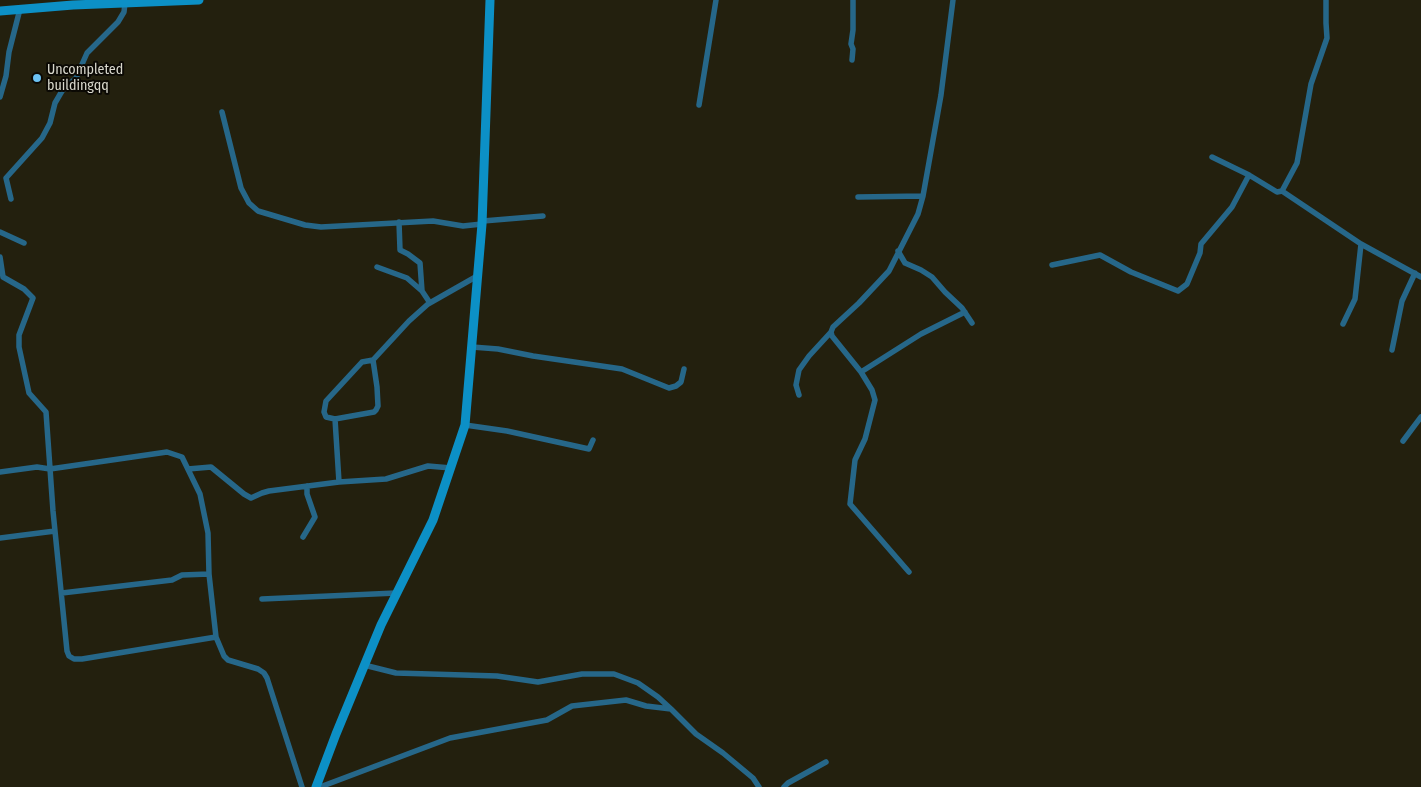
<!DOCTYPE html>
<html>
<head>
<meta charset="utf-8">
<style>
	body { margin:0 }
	canvas { display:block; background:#23200e }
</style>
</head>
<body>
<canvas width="1421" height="787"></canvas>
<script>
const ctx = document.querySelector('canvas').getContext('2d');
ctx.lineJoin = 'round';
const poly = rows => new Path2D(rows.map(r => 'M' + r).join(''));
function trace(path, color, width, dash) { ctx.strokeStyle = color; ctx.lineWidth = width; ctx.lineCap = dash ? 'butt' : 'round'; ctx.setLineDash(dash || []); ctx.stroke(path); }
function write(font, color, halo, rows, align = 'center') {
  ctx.font = font + ' "Fira Sans Condensed",sans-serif'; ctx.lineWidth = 4; ctx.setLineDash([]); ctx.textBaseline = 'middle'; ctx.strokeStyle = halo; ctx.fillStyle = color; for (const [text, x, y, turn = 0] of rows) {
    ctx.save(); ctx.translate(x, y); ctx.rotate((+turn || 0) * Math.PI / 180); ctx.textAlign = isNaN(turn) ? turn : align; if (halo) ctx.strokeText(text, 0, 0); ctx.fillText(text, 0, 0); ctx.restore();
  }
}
const street = poly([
	[1326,0,1326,23,1327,38,1311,84,1297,163,1282,191,1361,244,1421,277],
	[852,60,853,49,851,44,853,30,853,0],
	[0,97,6,76,9,52,20,9],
	[699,105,716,0],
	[222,112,241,188,249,203,258,211,305,225,321,227,433,221,463,226,482,224],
	[1212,157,1249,175,1277,192,1282,191],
	[858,197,923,196],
	[11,199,6,178,42,138,50,123,55,103,62,91,76,78,87,53,118,22,124,12,125,3],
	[482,219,483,221,543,216],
	[399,222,400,250,408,254,420,263,422,291,430,303],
	[0,232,24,243],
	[898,251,905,263,921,270,932,277,945,292,962,308,972,323],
	[0,257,3,277,24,289,33,298,19,335,19,347,29,393,46,412,53,511,67,651,69,656,74,659,82,659,216,637],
	[1052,265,1100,255,1131,272,1178,291,1187,284,1200,253,1201,244,1232,207,1249,175],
	[377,267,407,278,422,291],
	[1343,324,1355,299,1361,244],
	[472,347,498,349,533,356,622,369,669,388,676,386,681,382,684,369],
	[1392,350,1402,301,1415,273],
	[861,372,921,334,965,312],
	[799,395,796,385,799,370,809,356,831,332],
	[335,419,374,412,376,410,378,406,377,387,373,360],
	[465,425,507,431,589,449,593,440],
	[1403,441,1421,417],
	[188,469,211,467,244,494,251,498,262,493,269,491,339,482,386,479,428,466,451,468],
	[0,472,37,467,50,469,167,452,182,457,200,494,208,533,209,574,216,637,224,656,228,660,258,669,264,673,267,678,302,787],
	[339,482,335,419,326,417,324,412,326,401,362,362,373,360,409,321,428,304,479,275],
	[303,537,315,517,307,494,307,486],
	[0,538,55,531],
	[909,572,850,504,855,460,865,439,875,400,872,390,861,372,832,336,831,332,833,327,859,303,889,271,918,214,923,196,941,95,953,0],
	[62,593,172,580,182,575,209,574],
	[262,599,396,593],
	[364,665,396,673,497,676,538,682,582,674,614,674,638,683,658,697,671,709],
	[320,787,450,738,547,720,572,706,626,700,646,706,671,709,696,734,723,753,753,778,759,787],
	[784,787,788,783,826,762]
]);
const secondary = poly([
	[0,11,73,5,199,0],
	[316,787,336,734,381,625,433,520,465,425,482,224,490,0]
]);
const markers = [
	[37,78,5,"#6cc2f3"]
];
const poiNames = [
	["Uncompleted",47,70],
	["buildingqq",47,86]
];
trace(street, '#266789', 5.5);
trace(secondary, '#0c90c6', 9);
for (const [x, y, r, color] of markers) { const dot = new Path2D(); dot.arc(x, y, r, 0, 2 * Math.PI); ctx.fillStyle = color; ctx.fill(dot); trace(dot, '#0b0904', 2); }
write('14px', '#d8d7cc', '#0b0904', poiNames, 'left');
</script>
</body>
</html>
